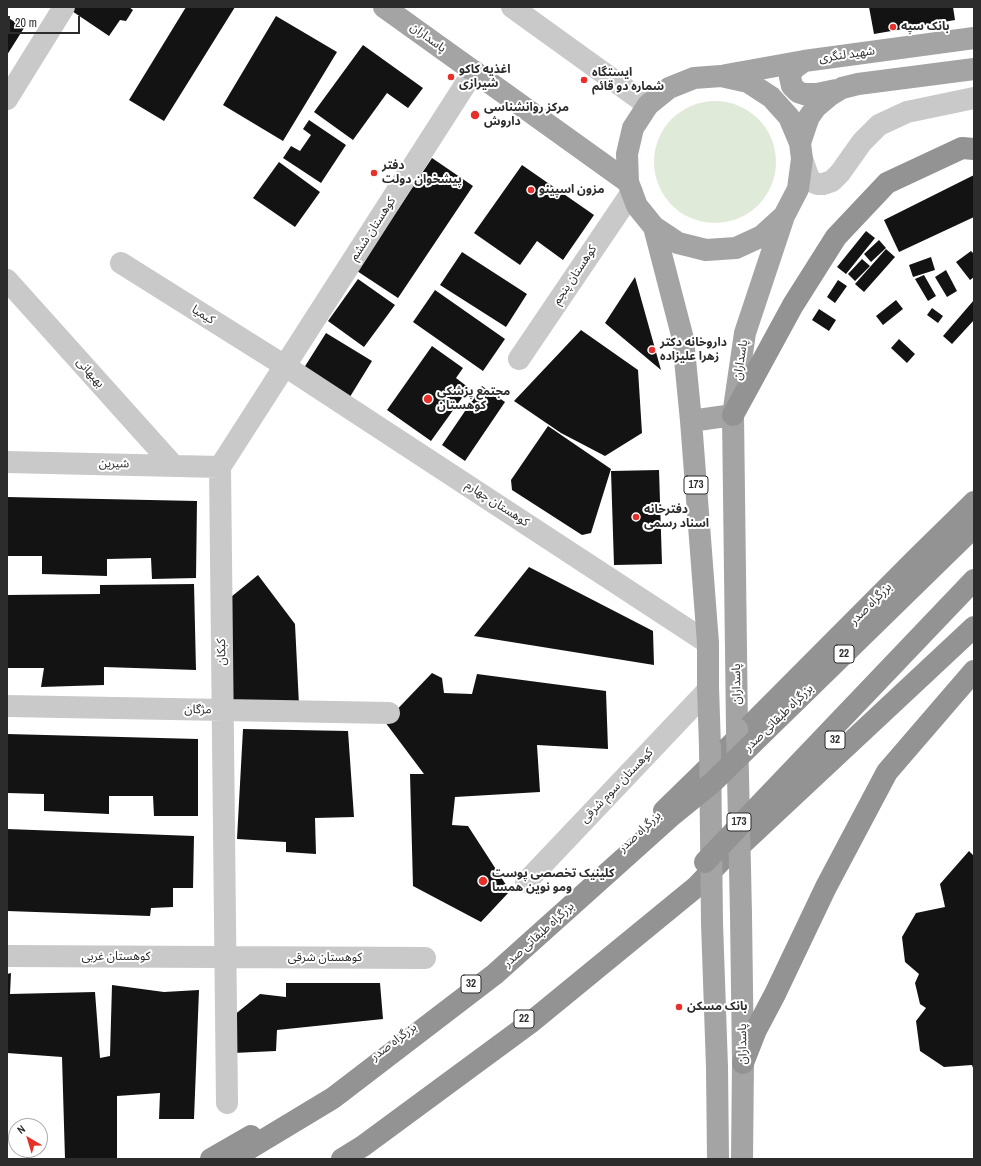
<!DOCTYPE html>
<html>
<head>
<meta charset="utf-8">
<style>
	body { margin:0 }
	#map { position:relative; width:981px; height:1166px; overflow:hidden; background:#fff; font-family:"Archivo Narrow",sans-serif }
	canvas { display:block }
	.frame { position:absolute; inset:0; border:8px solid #2c2c2c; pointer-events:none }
	.north { position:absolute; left:8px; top:1118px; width:40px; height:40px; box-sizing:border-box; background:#fff; border:1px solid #ababab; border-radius:50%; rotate:322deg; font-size:11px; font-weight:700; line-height:16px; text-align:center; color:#2c2c2c }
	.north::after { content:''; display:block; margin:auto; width:14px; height:18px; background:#e6312b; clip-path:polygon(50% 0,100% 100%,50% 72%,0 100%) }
	.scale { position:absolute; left:8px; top:16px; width:72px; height:18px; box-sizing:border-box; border:2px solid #2c2c2c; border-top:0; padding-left:5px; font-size:12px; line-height:14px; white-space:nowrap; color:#2c2c2c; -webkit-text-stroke:3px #fff; paint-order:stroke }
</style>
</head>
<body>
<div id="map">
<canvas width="981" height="1166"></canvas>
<div class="frame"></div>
<div class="north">N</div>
<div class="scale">20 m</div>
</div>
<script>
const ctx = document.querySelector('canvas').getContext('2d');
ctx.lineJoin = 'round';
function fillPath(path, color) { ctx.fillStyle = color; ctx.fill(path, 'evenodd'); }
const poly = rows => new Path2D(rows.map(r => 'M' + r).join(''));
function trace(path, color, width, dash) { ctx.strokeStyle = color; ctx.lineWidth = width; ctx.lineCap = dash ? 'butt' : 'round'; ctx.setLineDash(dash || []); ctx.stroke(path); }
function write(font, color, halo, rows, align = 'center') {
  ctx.font = font + ' "Archivo Narrow","Noto Sans Arabic",sans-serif'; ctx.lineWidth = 4; ctx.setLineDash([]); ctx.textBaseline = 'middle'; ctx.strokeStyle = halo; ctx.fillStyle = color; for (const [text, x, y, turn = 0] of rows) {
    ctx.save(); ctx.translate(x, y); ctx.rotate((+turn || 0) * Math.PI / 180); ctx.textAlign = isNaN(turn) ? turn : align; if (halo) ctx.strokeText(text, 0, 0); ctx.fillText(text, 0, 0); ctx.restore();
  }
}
const green = poly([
	'654 162a61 61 0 1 1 122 0a61 61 0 1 1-122 0Z'
]);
const building = poly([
	[66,7,129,7,133,10,126,21,120,20,109,36],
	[186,7,235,7,164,121,129,100],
	[869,7,953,7,955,20,874,34],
	[276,16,337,52,283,141,223,105],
	[7,17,24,28,7,55],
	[363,45,423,88,408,108,387,93,353,140,314,112],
	[309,120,346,145,321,183,283,158,291,146,300,151,311,135,303,129],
	[432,158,473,186,398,298,357,271],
	[279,162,320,192,295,227,253,198],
	[522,165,594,215,563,260,537,241,520,265,474,233],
	[974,175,974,217,899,252,884,220],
	[866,231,875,238,846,274,837,267],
	[879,240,886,248,871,262,864,254],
	[886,249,895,257,864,292,855,284],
	[971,251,974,254,974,277,970,280,956,262],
	[462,252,527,294,506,327,440,285],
	[931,257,935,270,913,277,909,265],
	[862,259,870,266,855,281,848,274],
	[946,270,957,291,947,297,935,277],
	[924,275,936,296,928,301,915,279],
	[635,277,661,370,605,323],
	[358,279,395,305,364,347,328,321],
	[838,280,847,286,835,303,827,297],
	[435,290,505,339,483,371,413,322],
	[896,300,903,309,883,325,876,316],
	[974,300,974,320,952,344,943,336],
	[932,308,943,316,938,323,927,315],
	[819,309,836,320,829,331,812,320],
	[581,330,638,370,642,433,605,456,561,433,514,401],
	[326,333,372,361,348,400,302,371],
	[899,339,915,354,907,363,891,348],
	[432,346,463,368,456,378,469,388,431,441,387,410],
	[482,386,505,402,465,461,442,445],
	[548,426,611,469,591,533,582,535,512,490,511,480],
	[659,470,662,564,614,565,611,471],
	[7,497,197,501,196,578,152,579,151,558,107,559,107,576,42,574,42,556,7,556],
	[529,567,653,631,654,665,474,636],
	[258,575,295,624,299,705,233,703,231,597],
	[194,584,196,670,104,667,104,685,41,687,44,668,7,668,7,595,100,594,100,585],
	[432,673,442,678,444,693,472,694,477,674,606,691,608,749,537,745,540,792,455,797,452,825,468,826,510,891,481,922,413,886,410,774,424,774,385,722],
	[243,729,348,731,354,817,315,818,316,854,286,852,286,842,237,839],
	[7,734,198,739,198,816,154,816,153,796,109,796,109,814,44,811,44,794,7,793],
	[7,829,194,836,193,888,173,888,173,907,151,908,150,916,7,911],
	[969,851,974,856,974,1071,972,1065,944,1067,920,1051,916,1021,926,1008,920,1004,915,983,919,974,905,962,902,937,916,913,945,907,940,884],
	[11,973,10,994,95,992,100,1058,110,1056,112,985,164,992,199,990,194,1119,159,1119,160,1093,117,1096,117,1159,65,1159,62,1057,7,1053,7,974],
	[286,983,380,983,383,1019,277,1030,276,1051,233,1053,233,1016,260,994,286,997]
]);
const minor = poly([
	[512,7,648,105],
	[7,99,64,7],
	[802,159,808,176,811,181,817,184,823,184,832,181,840,173,862,142,879,125,907,112,974,98],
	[121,263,285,366,708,643],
	[7,280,173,465],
	[519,359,632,192],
	[7,462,220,467],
	[7,706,389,713],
	[526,882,708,690],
	[7,956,425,958],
	[227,1103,220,467,474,71]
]);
const major = poly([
	[384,7,628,182],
	[804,61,793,69,790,77,792,86,798,92,804,94,817,94,836,90],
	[726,75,804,61,974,38],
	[800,143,789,117,771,97,748,82,721,76,694,78,669,88,648,105,633,128,627,154,628,182,637,206,654,227,678,243,706,250,736,248,762,236,784,216,798,189,802,159,800,143,806,125,809,117,816,107,829,96,842,88,858,84,974,69],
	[654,227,683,339,691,421,708,643,708,687,710,747],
	[691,421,733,415],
	[737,729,733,415,745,333,783,219],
	[741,915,743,1063,742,1159],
	[712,923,717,1067,718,1159]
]);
const highway = poly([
	[733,415,793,305,836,237,887,183,962,148,974,149],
	[664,811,703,773,917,558,974,502],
	[729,856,974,627],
	[743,1063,756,1030,775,994,826,887,887,772,974,671],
	[211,1159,251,1136],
	[342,1159,363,1146,530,1023,696,887,721,861]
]);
const majorBridge = poly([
	[737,729,741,915],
	[710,747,712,923]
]);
const highwayBridge = poly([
	[705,862,974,580],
	[232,1159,333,1098,495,974,670,817,713,782,974,527]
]);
const markers = [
	[893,27,4,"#e6312b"],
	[451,77,4,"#e6312b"],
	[584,80,4,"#e6312b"],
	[475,115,5,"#e6312b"],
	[374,173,4,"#e6312b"],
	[531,190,4,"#e6312b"],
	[652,350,4,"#e6312b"],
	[428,399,5,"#e6312b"],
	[636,517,4,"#e6312b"],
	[483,881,5,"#e6312b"],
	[679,1007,4,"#e6312b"]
];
const shields = [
	[696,485,24],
	[844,654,20],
	[835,740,20],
	[739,822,24],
	[471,984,20],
	[524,1019,20]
];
const shieldNames = [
	["173",696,485],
	["22",844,654],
	["32",835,740],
	["173",739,822],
	["32",471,984],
	["22",524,1019]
];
const poiNames = [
	["بانک سپه",901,27],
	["اغذیه کاکو",459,70],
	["شیرازی",459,84],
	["ایستگاه",592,73],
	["شماره دو قائم",592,87],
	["مرکز روانشناسی",484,108],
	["داروش",484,122],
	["دفتر",382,166],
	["پیشخوان دولت",382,180],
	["مزون اسپینو",539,190],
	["داروخانه دکتر",660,343],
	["زهرا علیزاده",660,357],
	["مجتمع پزشکی",437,392],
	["کوهستان",437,406],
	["دفترخانه",644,510],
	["اسناد رسمی",644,524],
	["کلینیک تخصصی پوست",492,874],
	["ومو نوین همسا",492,888],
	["بانک مسکن",687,1007]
];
const streetNames = [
	["پاسداران",428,38,36],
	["شهید لنگری",847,55,-8],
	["کوهستان ششم",373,229,-57],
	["کوهستان پنجم",575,275,-56],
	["کیمیا",203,315,32],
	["پاسداران",741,360,-81],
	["بهبهانی",90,373,48],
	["شیرین",114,464,1],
	["کوهستان چهارم",497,504,33],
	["بزرگراه صدر",871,604,-45],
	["کبکان",222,652,-91],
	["پاسداران",737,684,-91],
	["مژگان",198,710,1],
	["بزرگراه طبقاتی صدر",779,718,-44],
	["کوهستان سوم شرقی",617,786,-46],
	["بزرگراه صدر",640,832,-43],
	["بزرگراه طبقاتی صدر",539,935,-42],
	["کوهستان غربی",116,957],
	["کوهستان شرقی",325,958],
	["بزرگراه صدر",394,1042,-37],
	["پاسداران",743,1044,-91]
];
fillPath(green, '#e0ead8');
fillPath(building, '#131313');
trace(minor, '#c9c9c9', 22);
trace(major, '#a4a4a4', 22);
trace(highway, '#939393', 22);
trace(majorBridge, '#a4a4a4', 22);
trace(highwayBridge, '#939393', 22);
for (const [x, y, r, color] of markers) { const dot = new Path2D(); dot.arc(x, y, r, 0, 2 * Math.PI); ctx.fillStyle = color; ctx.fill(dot); trace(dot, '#fff', 1.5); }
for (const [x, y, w] of shields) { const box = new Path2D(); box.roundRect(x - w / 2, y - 9, w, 18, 3); ctx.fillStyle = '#fff'; ctx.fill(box); trace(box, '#2c2c2c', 1); }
write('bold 11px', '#2c2c2c', null, shieldNames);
write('bold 12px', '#2c2c2c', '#fff', poiNames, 'left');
write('12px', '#2c2c2c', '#fff', streetNames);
</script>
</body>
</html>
